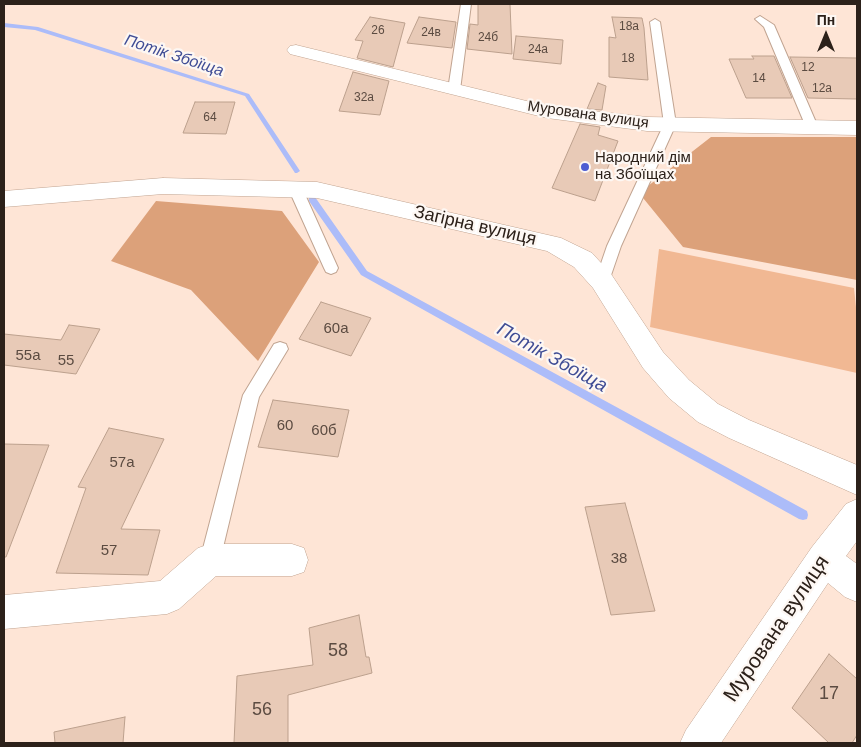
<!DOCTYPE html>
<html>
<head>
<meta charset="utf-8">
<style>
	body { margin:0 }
	#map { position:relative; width:861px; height:747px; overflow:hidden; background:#fee5d6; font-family:Helvetica,sans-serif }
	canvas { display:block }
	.frame { position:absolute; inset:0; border:5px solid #2c211a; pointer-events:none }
	.north { position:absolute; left:801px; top:10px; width:50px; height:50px; -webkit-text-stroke:4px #fdf7f3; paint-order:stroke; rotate:0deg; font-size:14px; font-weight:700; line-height:20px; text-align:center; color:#2c211a }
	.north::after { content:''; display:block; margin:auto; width:18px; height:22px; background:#2c211a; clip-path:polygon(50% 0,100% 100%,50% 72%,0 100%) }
</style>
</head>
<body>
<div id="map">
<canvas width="861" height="747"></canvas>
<div class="frame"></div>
<div class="north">Пн</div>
</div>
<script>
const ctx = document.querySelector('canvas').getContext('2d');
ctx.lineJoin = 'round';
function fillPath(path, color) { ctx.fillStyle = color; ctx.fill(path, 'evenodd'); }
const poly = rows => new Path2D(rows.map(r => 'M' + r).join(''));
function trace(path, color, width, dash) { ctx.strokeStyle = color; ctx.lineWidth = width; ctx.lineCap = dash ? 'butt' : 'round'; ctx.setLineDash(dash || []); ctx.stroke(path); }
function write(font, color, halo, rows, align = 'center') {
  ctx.font = font + ' Helvetica,sans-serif'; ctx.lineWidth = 4.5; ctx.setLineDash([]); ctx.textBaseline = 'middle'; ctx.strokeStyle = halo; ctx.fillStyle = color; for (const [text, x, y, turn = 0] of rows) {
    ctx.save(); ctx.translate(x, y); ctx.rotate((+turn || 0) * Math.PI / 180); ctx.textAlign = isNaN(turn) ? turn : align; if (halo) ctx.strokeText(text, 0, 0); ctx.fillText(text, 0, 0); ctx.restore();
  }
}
const green = poly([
	[659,249,854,288,857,317,857,373,650,327]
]);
const forest = poly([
	[711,137,857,137,857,280,683,247,639,193],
	[156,201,282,211,319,262,258,361,191,290,111,261]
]);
const stream = poly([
	[4,23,38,27,249,94,300,171,297,173,295,173,245,96,35,30,4,27,4,23],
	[312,196,315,197,367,271,807,511,808,515,807,519,803,520,799,519,361,275,309,201,309,197,312,196]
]);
const building = poly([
	[478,4,510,4,512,54,467,49,470,24,478,25,478,4],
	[370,17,405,23,393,67,357,58,363,41,355,40,370,17],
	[419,17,456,22,452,48,407,43,419,17],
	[612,17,642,18,644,28,648,80,609,77,609,37,616,38,612,17],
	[516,36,563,40,561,64,513,59,516,36],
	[752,56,774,56,792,98,746,98,729,59,754,59,752,56],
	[790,57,857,58,857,99,808,98,790,57],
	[353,72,389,81,380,115,339,111,353,72],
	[598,83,606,86,602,110,587,109,598,83],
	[195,102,235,102,226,134,183,133,195,102],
	[580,124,600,127,598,135,618,141,595,201,552,188,580,124],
	[321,302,371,318,351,356,299,339,321,302],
	[69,325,100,329,76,374,4,365,4,334,61,340,69,325],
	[273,400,349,410,338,457,258,447,273,400],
	[109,428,164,439,121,529,160,530,148,575,56,573,86,488,78,487,109,428],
	[4,444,49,445,6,557,4,557,4,444],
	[625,503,655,611,611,615,585,507,625,503],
	[359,615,366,657,369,657,372,673,288,695,288,743,234,743,237,676,313,665,309,628,359,615],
	[829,654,857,679,857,735,852,743,829,743,792,708,829,654],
	[125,717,123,743,55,743,54,732,125,717]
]);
const lane = poly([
	[461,4,471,4,460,90,454,94,448,90,461,4],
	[760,16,774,25,818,127,816,130,808,130,806,127,764,27,755,19,760,16],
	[655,19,660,22,676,124,621,246,609,281,607,285,602,287,597,285,595,281,607,246,664,124,650,22,655,19],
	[296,185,301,187,303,190,338,268,336,272,331,274,326,272,324,268,289,190,291,187,296,185],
	[280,342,286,344,288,349,259,397,220,560,217,567,210,570,203,567,200,560,243,395,274,344,280,342]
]);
const street = poly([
	[296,45,547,106,647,117,857,121,857,135,647,131,547,118,290,54,287,50,290,46,296,45],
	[163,178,317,182,561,238,592,253,611,274,663,352,689,380,718,404,749,420,857,465,857,495,729,438,698,422,669,398,643,368,593,288,574,267,547,251,317,198,163,194,4,207,4,191,163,178],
	[857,499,857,541,846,556,857,564,857,602,845,597,828,583,721,743,680,743,686,730,812,547,846,504,857,499],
	[210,544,292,544,304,548,308,560,304,572,292,576,216,576,179,609,167,614,4,629,4,595,160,581,198,548,210,544]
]);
const markers = [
	[585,167,5,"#4d5dd2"]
];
const farNumbernames = [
	["18а",629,27],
	["26",378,31],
	["24в",431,33],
	["24б",488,38],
	["24а",538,50],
	["18",628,59],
	["12",808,68],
	["14",759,79],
	["12а",822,89],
	["32а",364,98],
	["64",210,118]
];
const farStreetnames = [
	["Мурована вулиця",588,115,8]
];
const farPoinames = [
	["Народний дім",595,158],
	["на Збоїщах",595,175]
];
const numberNames = [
	["60а",336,329],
	["55а",28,356],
	["55",66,361],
	["60",285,426],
	["60б",324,431],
	["57а",122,463],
	["57",109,551],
	["38",619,559]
];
const farWaternames = [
	["Потік Збоїща",174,56,18]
];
const streetNames = [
	["Загірна вулиця",475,226,13]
];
const nearNumbernames = [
	["58",338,651],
	["17",829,694],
	["56",262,710]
];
const waterNames = [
	["Потік Збоїща",552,358,29]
];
const nearStreetnames = [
	["Мурована вулиця",777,629,-56]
];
fillPath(green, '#f1b893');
fillPath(forest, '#dca17a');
fillPath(stream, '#acbcf9');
fillPath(building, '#e8cab7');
trace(building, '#bca08d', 1);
trace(lane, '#c1a491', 2);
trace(street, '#c1a491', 1);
fillPath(lane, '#fff');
fillPath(street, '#fff');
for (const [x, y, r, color] of markers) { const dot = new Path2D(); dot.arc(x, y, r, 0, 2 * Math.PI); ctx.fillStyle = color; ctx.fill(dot); trace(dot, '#fdf7f3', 2); }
write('12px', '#5b4b41', null, farNumbernames);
write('15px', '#2c211a', '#fdf7f3', farStreetnames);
write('15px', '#2c211a', '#fdf7f3', farPoinames, 'left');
write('15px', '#5b4b41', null, numberNames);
write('italic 16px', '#404d95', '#fdf7f3', farWaternames);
write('18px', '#2c211a', '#fdf7f3', streetNames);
write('18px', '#5b4b41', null, nearNumbernames);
write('italic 19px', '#404d95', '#fdf7f3', waterNames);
write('21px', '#2c211a', '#fdf7f3', nearStreetnames);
</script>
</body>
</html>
